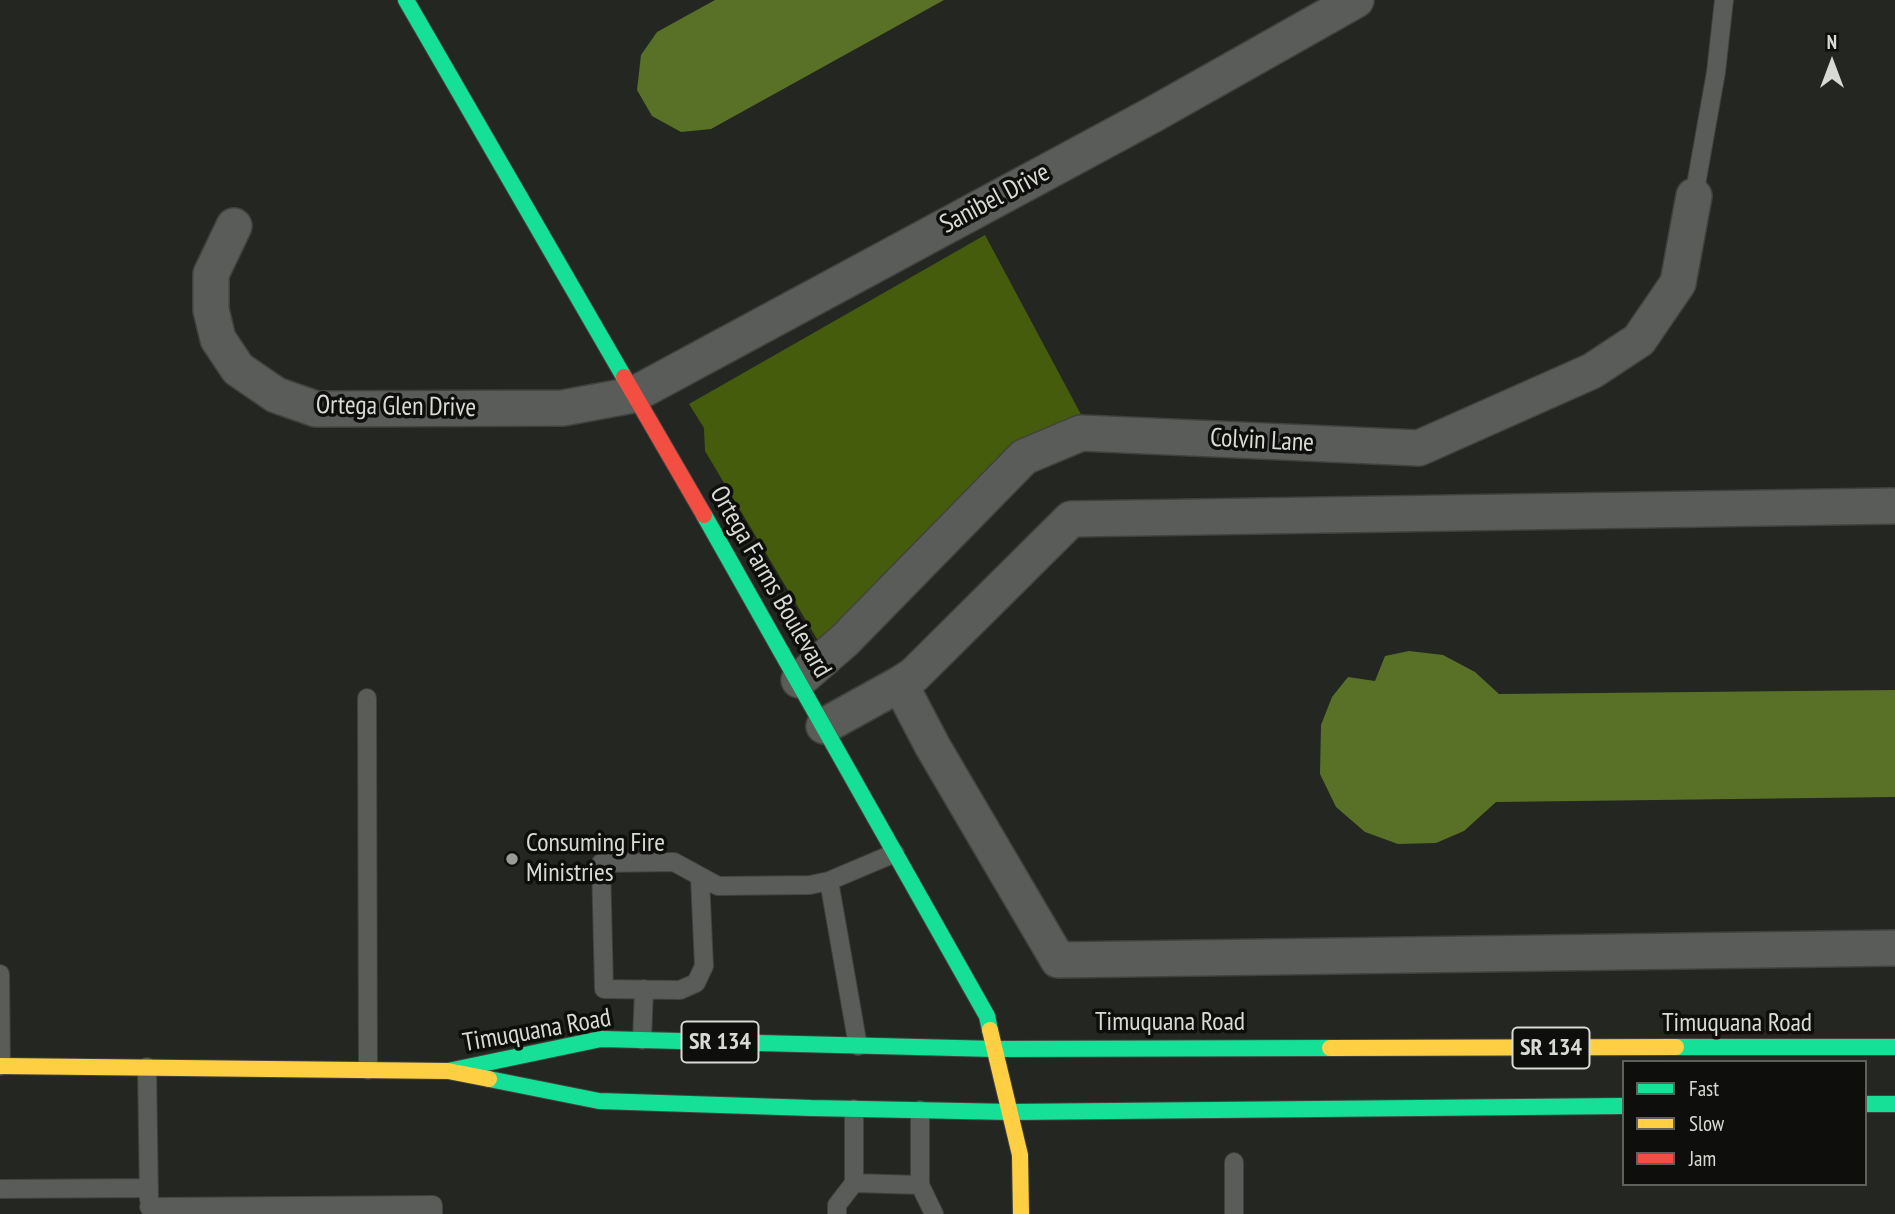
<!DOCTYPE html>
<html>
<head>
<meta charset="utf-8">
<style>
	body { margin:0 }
	#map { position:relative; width:1895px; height:1214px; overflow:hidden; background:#242621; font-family:"PT Sans Narrow",sans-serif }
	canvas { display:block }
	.legend { position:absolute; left:1622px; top:1060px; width:245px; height:126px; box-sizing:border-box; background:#0e0f0c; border:2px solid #5f605c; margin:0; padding:9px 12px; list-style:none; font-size:21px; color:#d8dad5 }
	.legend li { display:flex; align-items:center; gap:14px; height:35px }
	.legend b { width:35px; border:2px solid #5f605c }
	.north { position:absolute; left:1797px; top:28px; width:70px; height:70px; -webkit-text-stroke:5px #0e0f0c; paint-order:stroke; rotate:0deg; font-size:19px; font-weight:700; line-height:28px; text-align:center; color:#d8dad5 }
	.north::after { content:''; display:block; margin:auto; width:24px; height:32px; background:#d8dad5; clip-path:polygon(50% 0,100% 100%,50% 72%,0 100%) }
</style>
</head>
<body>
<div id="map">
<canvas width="1895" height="1214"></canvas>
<ul class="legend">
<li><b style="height:9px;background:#16e098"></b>Fast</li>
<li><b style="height:9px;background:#ffcf43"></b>Slow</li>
<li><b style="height:9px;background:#f24e42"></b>Jam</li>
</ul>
<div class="north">N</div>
</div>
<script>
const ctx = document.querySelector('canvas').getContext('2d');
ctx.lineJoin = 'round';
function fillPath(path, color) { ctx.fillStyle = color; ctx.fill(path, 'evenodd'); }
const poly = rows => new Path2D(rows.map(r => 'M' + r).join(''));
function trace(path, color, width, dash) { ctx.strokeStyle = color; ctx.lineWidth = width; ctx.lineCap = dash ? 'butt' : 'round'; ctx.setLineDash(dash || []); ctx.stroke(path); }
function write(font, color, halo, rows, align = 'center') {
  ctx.font = font + ' "PT Sans Narrow",sans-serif'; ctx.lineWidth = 7; ctx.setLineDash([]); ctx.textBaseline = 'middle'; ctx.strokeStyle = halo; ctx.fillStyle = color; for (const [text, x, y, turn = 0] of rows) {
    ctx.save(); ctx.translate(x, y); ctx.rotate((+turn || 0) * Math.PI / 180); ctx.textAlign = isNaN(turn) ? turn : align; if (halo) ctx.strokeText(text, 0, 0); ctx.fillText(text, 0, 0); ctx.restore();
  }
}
const forest = poly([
	[985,235,1084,420,820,644,705,451,704,428,689,404]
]);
const water = poly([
	[715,0,944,0,711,129,681,132,652,116,637,90,641,55,657,32],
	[1409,651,1443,655,1475,672,1499,694,1895,690,1895,797,1496,802,1464,831,1436,843,1398,844,1365,832,1336,807,1320,774,1321,725,1332,697,1348,677,1375,681,1385,656]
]);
const lane = poly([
	[1694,196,1716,72,1724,0],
	[367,698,368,1070],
	[700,878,704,966,696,983,680,990,604,989,601,863,674,862,718,886,810,885,829,881,895,853],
	[829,881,858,1046],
	[0,974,1,1066],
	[642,1040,644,989],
	[147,1067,149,1200],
	[854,1109,854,1183,920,1185,920,1110],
	[920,1185,934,1214],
	[0,1189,148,1188],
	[149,1207,433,1205,433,1214],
	[837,1214,837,1205,854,1183],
	[1234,1214,1234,1162]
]);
const street = poly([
	[234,226,211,274,211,310,218,339,238,369,276,395,316,409,563,408,633,395,1154,114,1356,0],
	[799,680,844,641,1024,457,1081,433,1419,448,1592,371,1639,340,1678,283,1694,196],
	[900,684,914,675,1071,519,1892,506],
	[824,726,900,684,933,747,1058,960,1895,948]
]);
const fast = poly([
	[406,0,624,377],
	[704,515,987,1016,990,1030],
	[1676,1047,1895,1047],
	[448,1071,601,1039,995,1049,1330,1048],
	[489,1079,599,1101,811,1108],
	[1865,1104,1895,1104],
	[811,1108,1010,1112],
	[1010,1112,1624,1106]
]);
const slow = poly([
	[990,1030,1020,1155,1021,1214],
	[1330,1048,1676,1047],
	[0,1066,448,1071,489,1079]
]);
const jam = poly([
	[624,377,704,515]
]);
const markers = [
	[512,859,7,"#999b96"]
];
const shields = [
	[720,1042,77],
	[1551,1048,77]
];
const shieldNames = [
	["SR 134",720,1042],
	["SR 134",1551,1048]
];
const streetNames = [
	["Sanibel Drive",995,199,-28],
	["Ortega Glen Drive",396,407,1],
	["Colvin Lane",1262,441,3],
	["Ortega Farms Boulevard",770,582,60],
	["Timuquana Road",1170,1023],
	["Timuquana Road",1737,1024],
	["Timuquana Road",537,1031,-10]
];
const poiNames = [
	["Consuming Fire",526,844],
	["Ministries",526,874]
];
fillPath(forest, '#465c0d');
fillPath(water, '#597126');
trace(lane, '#41423f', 20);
trace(street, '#41423f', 38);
trace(fast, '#41423f', 18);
trace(slow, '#41423f', 18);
trace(jam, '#41423f', 18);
trace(lane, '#5a5c59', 18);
trace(street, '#5a5c59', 35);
trace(fast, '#16e098', 16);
trace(slow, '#ffcf43', 16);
trace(jam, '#f24e42', 16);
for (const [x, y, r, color] of markers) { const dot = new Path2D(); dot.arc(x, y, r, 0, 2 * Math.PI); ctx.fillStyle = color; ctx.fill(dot); trace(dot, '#0e0f0c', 2.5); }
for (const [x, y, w] of shields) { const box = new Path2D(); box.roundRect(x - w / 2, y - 20.5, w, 41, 5); ctx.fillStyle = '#0e0f0c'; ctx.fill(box); trace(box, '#d8dad5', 2); }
write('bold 24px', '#d8dad5', null, shieldNames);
write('26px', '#d8dad5', '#0e0f0c', streetNames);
write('26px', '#d8dad5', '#0e0f0c', poiNames, 'left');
</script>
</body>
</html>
